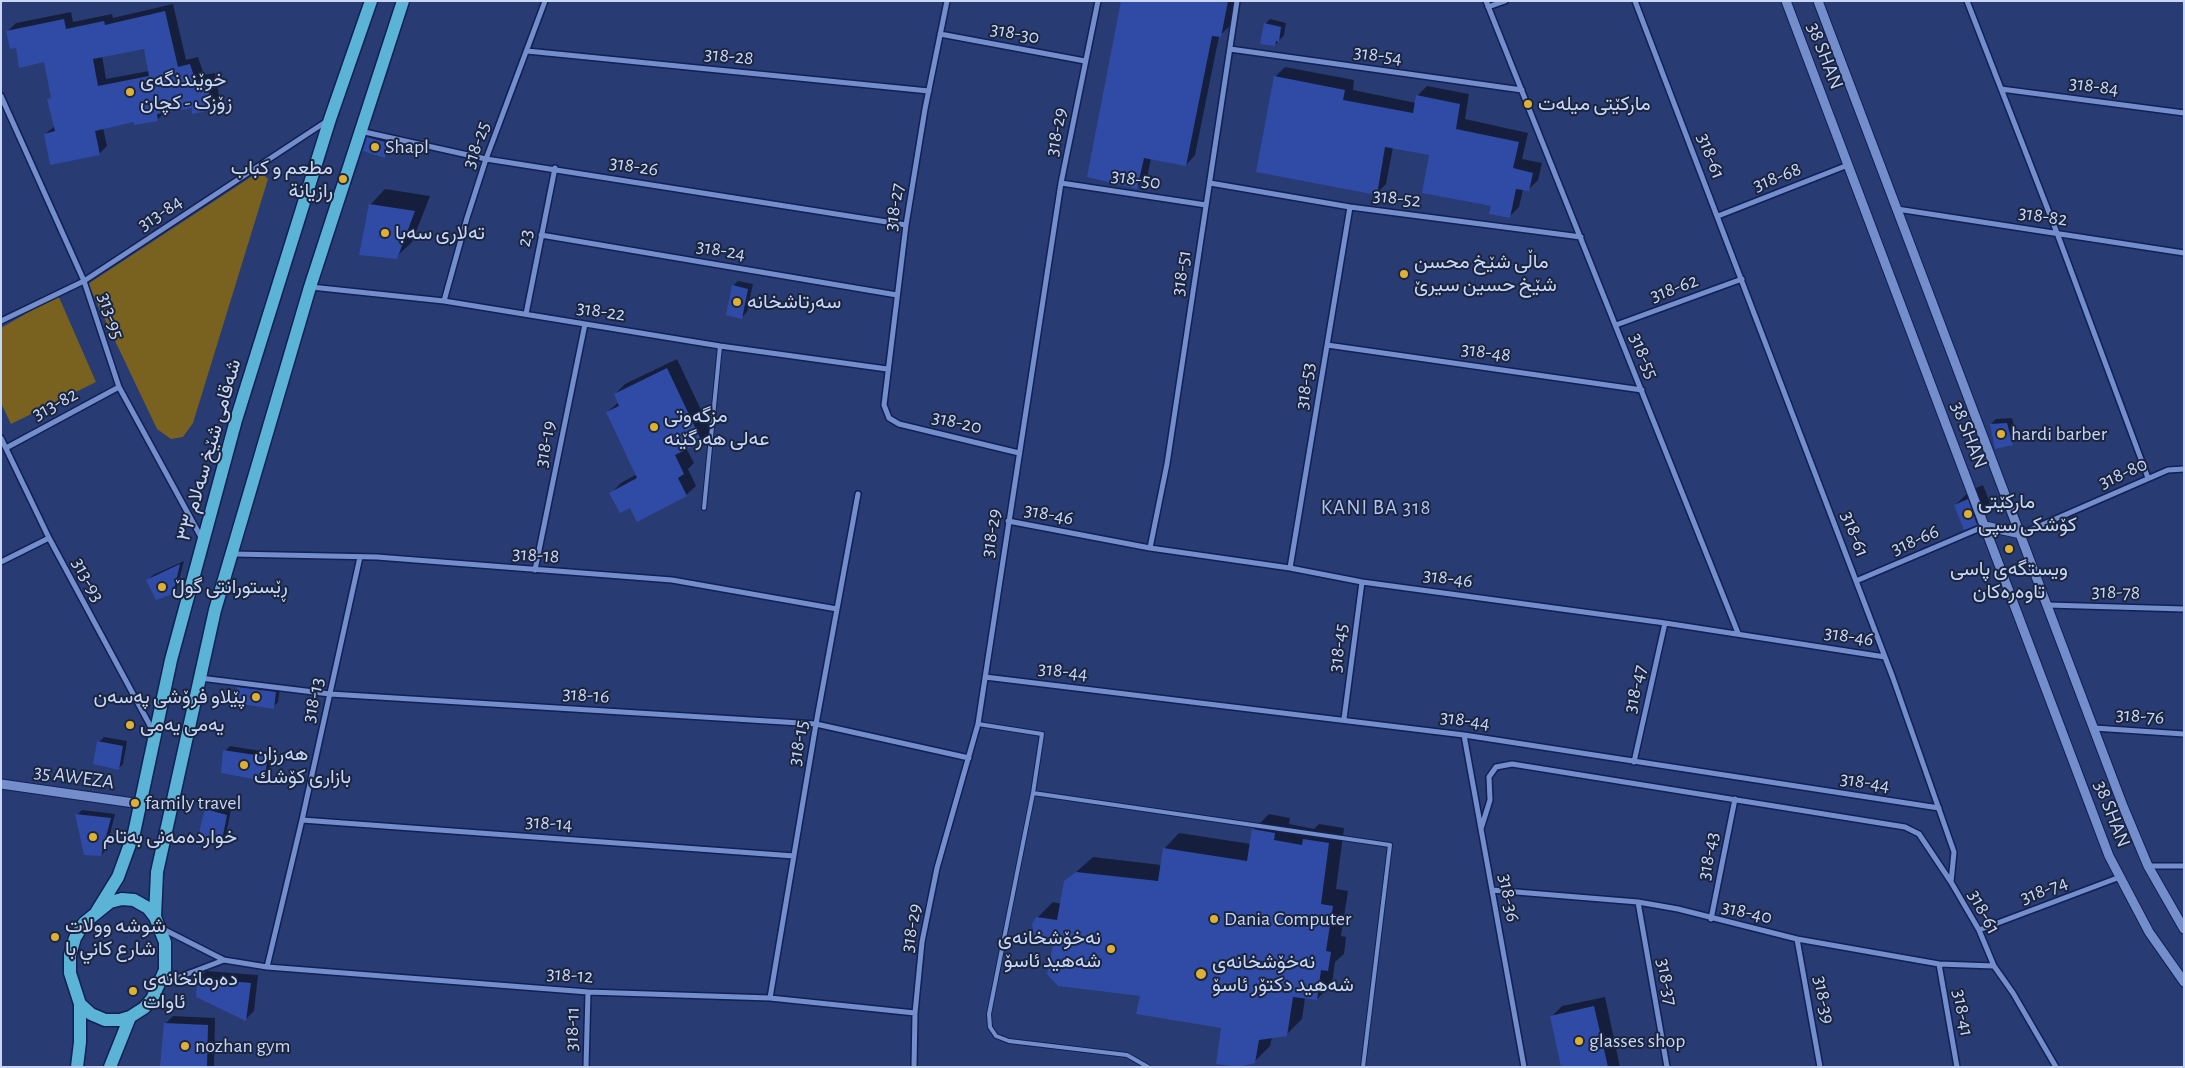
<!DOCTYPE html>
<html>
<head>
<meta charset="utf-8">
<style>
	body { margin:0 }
	#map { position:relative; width:2185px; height:1068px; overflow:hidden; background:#283b72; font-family:"Alegreya Sans",sans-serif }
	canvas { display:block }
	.frame { position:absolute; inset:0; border:2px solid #c8d6f8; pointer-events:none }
</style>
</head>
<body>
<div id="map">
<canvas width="2185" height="1068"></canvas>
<div class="frame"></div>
</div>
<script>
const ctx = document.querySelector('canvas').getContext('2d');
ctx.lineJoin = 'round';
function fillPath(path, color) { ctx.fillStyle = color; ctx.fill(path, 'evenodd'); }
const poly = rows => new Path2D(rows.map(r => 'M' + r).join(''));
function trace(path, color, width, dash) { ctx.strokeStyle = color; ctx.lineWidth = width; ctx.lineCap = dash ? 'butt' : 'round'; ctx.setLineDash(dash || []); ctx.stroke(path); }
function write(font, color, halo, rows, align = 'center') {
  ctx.font = font + ' "Alegreya Sans",Vazirmatn,sans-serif'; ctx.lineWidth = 4; ctx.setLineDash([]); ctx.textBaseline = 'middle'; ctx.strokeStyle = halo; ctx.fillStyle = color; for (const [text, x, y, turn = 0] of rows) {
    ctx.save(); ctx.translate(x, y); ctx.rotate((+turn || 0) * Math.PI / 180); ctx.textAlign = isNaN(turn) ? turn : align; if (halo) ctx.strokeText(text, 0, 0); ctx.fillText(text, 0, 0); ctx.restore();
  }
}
const green = poly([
	[260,171,268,179,193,423,183,437,171,439,157,429,88,284],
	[58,295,96,382,11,424,1,403,1,328]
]);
const shadow = poly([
	[1122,1,1235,1,1230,26,1219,36,1195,155,1186,165,1151,158,1147,178,1137,187],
	[173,4,186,60,198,57,204,75,215,73,220,101,212,109,193,107,165,112,157,120,135,121,103,128,107,146,99,154,45,134,55,126,49,100,52,97,45,60,17,47,8,31,16,23,71,12,73,22,112,14,113,18],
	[145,48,149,71,106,79,102,56],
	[1270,19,1286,23,1284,35,1275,45,1265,24],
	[1285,67,1354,80,1353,90,1416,103,1417,96,1427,86,1469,94,1465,119,1528,133,1522,159,1542,163,1538,180,1528,190,1523,189,1519,207,1509,217,1430,154,1393,147,1386,184,1376,194,1275,77],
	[373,133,393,138,390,151,385,156,368,138],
	[385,189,430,196,412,242,396,257,370,205],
	[738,281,753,284,747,312,742,317,733,286],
	[677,359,711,431,702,441,686,448,694,463,688,469,696,486,686,495,631,506,611,493,621,483,637,474,607,412,619,402,615,394,625,384],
	[2012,418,2017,438,2012,443,1991,424,1996,419],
	[1983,485,1992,508,1976,524,1955,505,1971,490],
	[184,561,177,588,172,593,148,580,153,575],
	[243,682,280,687,278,702,273,707,238,688],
	[104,737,127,741,123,764,118,769,99,742],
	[230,746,273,753,268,775,263,780,225,751],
	[211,804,231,810,226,834,221,839,200,835,206,809],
	[82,810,115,814,106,850,101,855,77,815],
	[1269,814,1290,818,1289,824,1314,829,1319,824,1344,828,1336,889,1348,891,1341,936,1346,937,1344,954,1335,962,1332,984,1317,999,1305,998,1302,1019,1286,1035,1272,1037,1270,1046,1254,1062,1222,1027,1141,994,1055,939,1037,918,1053,902,1062,904,1066,881,1093,857,1161,865,1164,849,1179,833,1251,844,1253,830],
	[206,971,258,975,254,1011,246,1019,198,979],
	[1605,997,1620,1067,1562,1067,1551,1017,1562,1006],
	[173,1016,215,1018,214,1067,161,1067,165,1024]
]);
const building = poly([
	[1121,1,1228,1,1221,37,1212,36,1186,166,1144,158,1137,189,1087,177],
	[165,11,178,67,190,64,196,82,207,80,212,110,192,114,192,108,157,114,158,121,134,125,134,122,95,131,100,155,50,165,44,134,55,131,47,99,51,98,44,62,19,68,16,48,10,49,6,31,64,19,66,29,104,21,105,25],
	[144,49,149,76,98,86,93,59],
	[1264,23,1281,27,1279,42,1276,41,1275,46,1260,44],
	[1274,76,1345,90,1343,100,1413,113,1416,95,1460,104,1456,129,1519,142,1513,168,1533,173,1529,191,1516,189,1510,218,1489,214,1491,206,1422,193,1429,155,1385,147,1377,195,1256,172],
	[367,137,389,143,385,158,363,151],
	[369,204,415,211,397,259,359,255],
	[732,285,748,289,742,319,726,315],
	[667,368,702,442,675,455,684,474,678,478,687,496,637,522,630,508,620,513,609,493,637,478,606,412,619,406,614,394],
	[2007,423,2013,445,1995,449,1990,424],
	[1968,499,1977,525,1964,530,1954,505],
	[180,564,173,594,156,600,146,580],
	[237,687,276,692,274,709,235,703],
	[97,741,123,746,119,770,93,764],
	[223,750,268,757,264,781,221,773],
	[205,809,227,815,222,840,198,836],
	[75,814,111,818,101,856,84,855],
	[1252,829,1275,833,1274,840,1302,845,1303,839,1329,843,1321,904,1333,906,1326,951,1331,952,1328,971,1321,970,1317,1000,1293,997,1287,1036,1259,1040,1255,1063,1239,1067,1216,1064,1221,1028,1136,1014,1140,996,1058,986,1047,974,1054,940,1034,938,1032,924,1036,917,1057,920,1064,881,1076,872,1158,881,1163,848,1247,861],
	[197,978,251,983,246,1021,196,997],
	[1594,1006,1608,1067,1561,1067,1550,1016],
	[164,1023,208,1025,207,1067,160,1067]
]);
const service = poly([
	[704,508,720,346],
	[978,724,1042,734,1033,793,989,1014,990,1027,996,1036,1009,1041,1127,1055,1148,1067],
	[1033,793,1390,845,1363,1067]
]);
const minor = poly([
	[947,1,925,109,906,225,884,405,889,418,899,424,1019,453],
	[1486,1,1738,633],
	[1635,1,1893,678,1954,852,1951,882,1979,930,1994,966,2013,993,2056,1067],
	[1967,1,2057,233,2148,478],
	[1488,7,1505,1],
	[940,34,1085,61],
	[1230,49,1522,90],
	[527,51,929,91],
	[2001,89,2184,113],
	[1,96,84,281,119,387,202,539],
	[360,131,486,159,906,225],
	[1061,183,1206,205],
	[1210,183,1350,207,1581,237],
	[1897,209,2184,253],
	[1718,216,1848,165],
	[541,235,897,295],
	[311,287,444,301,720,346,887,369],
	[444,301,467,218,486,159,545,1],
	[526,314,555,168],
	[1,321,84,281,327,121],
	[1616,325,1742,279],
	[1327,345,1642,390],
	[1,438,49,538,153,731],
	[6,448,119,387],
	[1008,521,1150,548,1290,568,1362,582,1665,623,1885,657],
	[2021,534,2168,470,2184,469],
	[1150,548,1167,464,1237,1],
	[233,554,377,557,672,580,837,609],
	[1,562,49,538],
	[1290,568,1350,207],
	[535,570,585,324],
	[1856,581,1985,526],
	[2048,605,2184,609],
	[985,677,1464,735,1939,808],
	[200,678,330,694,816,724,969,758],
	[1344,719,1362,582],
	[2094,728,2184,734],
	[1464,735,1524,1067],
	[1634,762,1665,623],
	[302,820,794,856],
	[1481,829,1490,800,1489,777,1496,767,1512,764,1905,827,1919,834,1951,882],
	[2148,866,2184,866],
	[1492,890,1638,902,1678,909,1797,939,1939,964,1994,966],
	[1638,902,1667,1067],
	[1711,919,1735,799],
	[163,929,224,960,267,967,588,992,770,998,915,1013],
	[1979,930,2120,877],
	[1797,939,1820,1067],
	[1939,964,1957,1067],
	[267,967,302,820,360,557],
	[161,984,224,960],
	[770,998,816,724,858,494],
	[586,1067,588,992],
	[914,1067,915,1013,922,942,937,868,978,724,1061,183,1098,1]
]);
const tertiary = poly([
	[1786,1,2109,856,2149,932,2184,982],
	[1818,1,2123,806,2148,866,2184,929],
	[1985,526,2021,534],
	[1,784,141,804]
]);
const primary = poly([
	[122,899,134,900,148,908,155,917,165,942,165,970,152,999,144,1008,130,1017,120,1020,105,1020,91,1014,80,1004,70,973,70,955,75,938,84,923,110,902,122,899],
	[97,911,118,877,134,833,171,660,236,420,330,119,371,1],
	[155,917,157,872,215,610,310,287,403,1],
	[77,1067,80,1042,80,1004],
	[110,1067,130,1017]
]);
const markers = [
	[130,92,5,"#dfb133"],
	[1528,104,5,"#dfb133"],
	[375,147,5,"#dfb133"],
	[343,179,5,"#dfb133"],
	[385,233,5,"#dfb133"],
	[1404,274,5,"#dfb133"],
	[737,302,5,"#dfb133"],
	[654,427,5,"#dfb133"],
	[2001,434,5,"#dfb133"],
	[1968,514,5,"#dfb133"],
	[2009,549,5,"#dfb133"],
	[162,587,5,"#dfb133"],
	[256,697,5,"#dfb133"],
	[130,725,5,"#dfb133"],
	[244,765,5,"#dfb133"],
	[135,803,5,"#dfb133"],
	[93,837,5,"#dfb133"],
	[1214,919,5,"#dfb133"],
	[55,937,5,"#dfb133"],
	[1111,949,5,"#dfb133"],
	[1201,974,6,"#dfb133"],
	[133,991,5,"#dfb133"],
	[1579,1041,5,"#dfb133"],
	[185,1046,5,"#dfb133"]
];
const streetNames = [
	["318-30",1015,33,11],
	["318-54",1378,55,8],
	["318-28",729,56,6],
	["38 SHAN",1825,56,69],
	["318-84",2094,86,8],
	["318-29",1056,132,-79],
	["318-25",476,145,-70],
	["318-61",1711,156,69],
	["318-26",634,166,9],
	["318-68",1777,177,-21],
	["318-50",1136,179,9],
	["318-52",1397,198,7],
	["318-27",894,207,-81],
	["313-84",160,213,-33],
	["318-82",2043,216,9],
	["23",525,238,-79],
	["318-24",721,250,10],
	["318-51",1181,273,-81],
	["318-62",1674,288,-20],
	["318-22",601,311,9],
	["313-95",111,316,72],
	["318-48",1486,352,8],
	["318-55",1644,356,68],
	["318-53",1305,386,-81],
	["313-82",55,404,-28],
	["318-20",957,422,13],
	["38 SHAN",1969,435,69],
	["318-19",545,444,-79],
	["شەقامی شێخ سەلام ٣٣",209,450,-74],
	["318-80",2123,473,-24],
	["318-46",1049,514,11],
	["318-29",991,533,-81],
	["318-61",1855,534,69],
	["318-66",1915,540,-23],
	["318-18",536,555,4],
	["318-46",1448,578,8],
	["313-93",88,580,62],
	["318-78",2116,592,2],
	["318-46",1849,636,9],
	["318-45",1338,648,-82],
	["318-44",1063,671,7],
	["318-47",1635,689,-77],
	["318-16",586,695,4],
	["318-13",313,700,-78],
	["318-76",2140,716,4],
	["318-44",1465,720,8],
	["318-15",798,743,-80],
	["35 AWEZA",74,777,8],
	["318-44",1865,782,9],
	["38 SHAN",2112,814,69],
	["318-14",549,823,4],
	["318-43",1708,856,-79],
	["318-74",2044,890,-20],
	["318-36",1509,898,80],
	["318-40",1747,912,13],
	["318-61",1984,912,62],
	["318-29",911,928,-80],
	["318-12",570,975,4],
	["318-37",1667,982,80],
	["318-39",1824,1000,80],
	["318-41",1963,1013,80],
	["318-11",572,1029,-88]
];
const poiNames = [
	["خوێندنگەی",140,80],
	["زۆزک - کچان",140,103],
	["مارکێتی میلەت",1538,104],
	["Shapl",385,147],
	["مطعم و كباب",333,168,"right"],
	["رازيانة",333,191,"right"],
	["تەلاری سەبا",395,233],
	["ماڵی شێخ محسن",1414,262],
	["شێخ حسین سیرێ",1414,285],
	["سەرتاشخانە",747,302],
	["مزگەوتی",664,416],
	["عەلی هەرگێنە",664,439],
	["hardi barber",2011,434],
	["مارکێتی",1978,502],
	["کۆشکی سپی",1978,525],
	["ویستگەی پاسی",2009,569,"center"],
	["تاوەرەکان",2009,592,"center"],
	["ڕێستورانتی گوڵ",172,587],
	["پێلاو فرۆشی پەسەن",246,697,"right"],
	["یەمی یەمی",140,725],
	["هەرزان",254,754],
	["بازاری کۆشك",254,777],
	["family travel",145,803],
	["خواردەمەنی بەتام",103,837],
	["Dania Computer",1224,919],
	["شوشه وولات",65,926],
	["شارع كاني با",65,949],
	["نەخۆشخانەی",1101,938,"right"],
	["شەهید ئاسۆ",1101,961,"right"],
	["نەخۆشخانەی",1212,962],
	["شەهید دکتۆر ئاسۆ",1212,985],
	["دەرمانخانەی",143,979],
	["ئاوات",143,1002],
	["glasses shop",1589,1041],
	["nozhan gym",195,1046]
];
const neighbourhoodNames = [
	["KANI BA 318",1376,508]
];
fillPath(green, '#796120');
fillPath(shadow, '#0007');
fillPath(building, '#2f4ba6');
trace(service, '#112055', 6);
trace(minor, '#112055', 8);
trace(tertiary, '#112055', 11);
trace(primary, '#112055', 15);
trace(service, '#748dcb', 4);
trace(minor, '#748dcb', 5);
trace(tertiary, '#748dcb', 9);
trace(primary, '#5bb3d6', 12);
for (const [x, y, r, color] of markers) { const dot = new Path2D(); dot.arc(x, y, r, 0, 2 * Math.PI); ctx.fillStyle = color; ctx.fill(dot); trace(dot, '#1b253e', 2); }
write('20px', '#c8d6f8', '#1b253e', streetNames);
write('20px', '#c8d6f8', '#1b253e', poiNames, 'left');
ctx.letterSpacing = '1px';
write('21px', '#aec4f9', '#1b253e', neighbourhoodNames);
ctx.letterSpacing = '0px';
</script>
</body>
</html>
